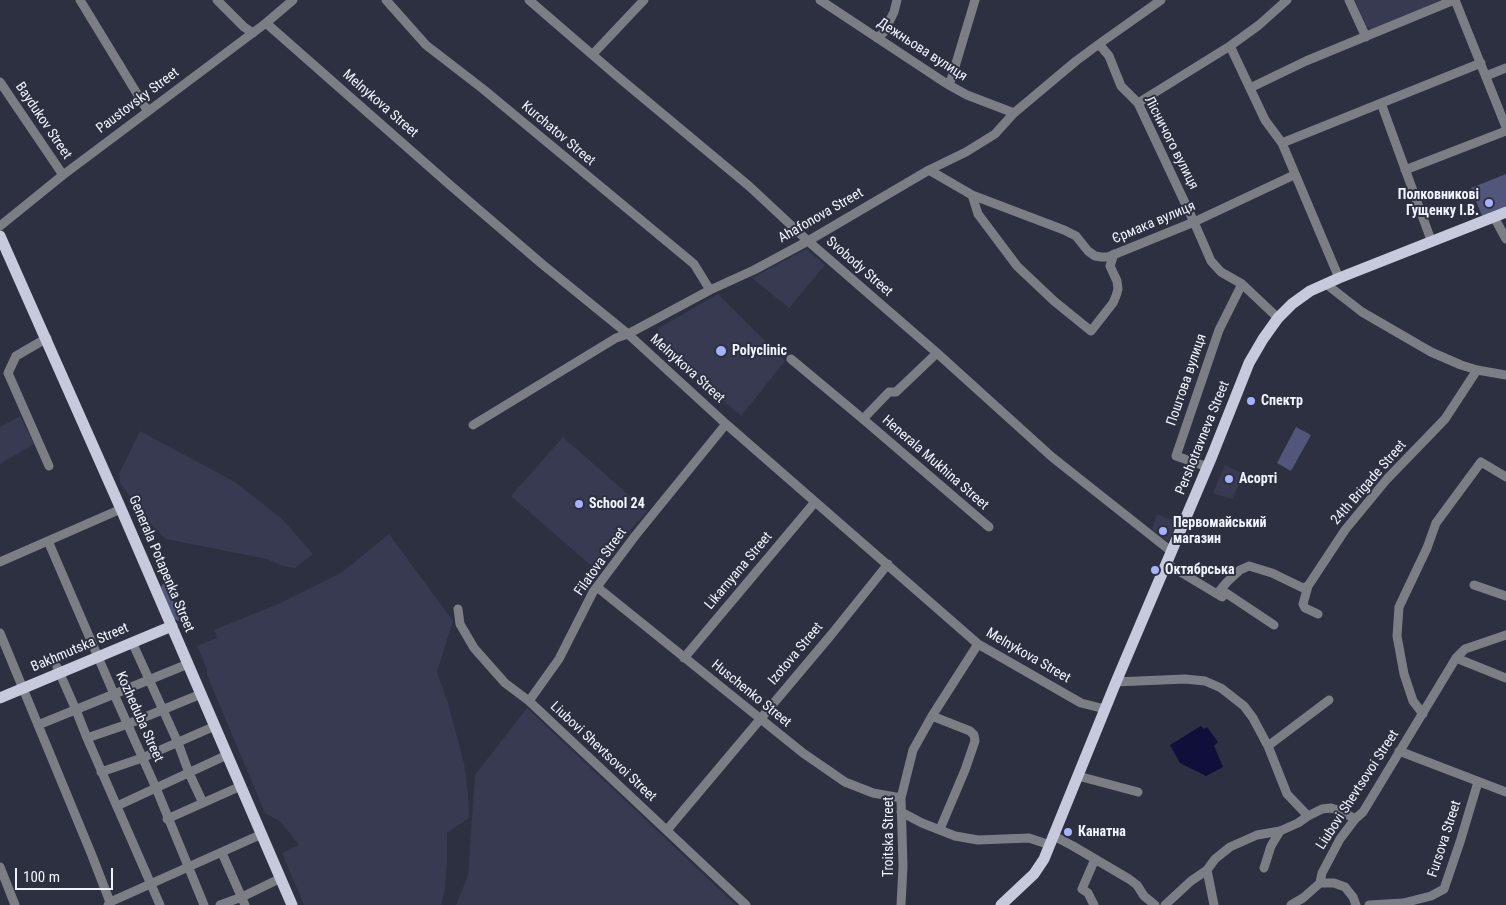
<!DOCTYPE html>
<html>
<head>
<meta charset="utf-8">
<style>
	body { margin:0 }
	#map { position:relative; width:1506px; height:905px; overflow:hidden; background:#2d3040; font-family:"Roboto Condensed",sans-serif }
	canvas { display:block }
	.scale { position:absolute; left:15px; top:868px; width:98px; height:22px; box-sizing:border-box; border:2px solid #f1f3fe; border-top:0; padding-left:6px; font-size:15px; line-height:18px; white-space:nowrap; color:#f1f3fe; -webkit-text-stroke:4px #2d3040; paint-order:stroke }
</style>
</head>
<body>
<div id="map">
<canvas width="1506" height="905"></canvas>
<div class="scale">100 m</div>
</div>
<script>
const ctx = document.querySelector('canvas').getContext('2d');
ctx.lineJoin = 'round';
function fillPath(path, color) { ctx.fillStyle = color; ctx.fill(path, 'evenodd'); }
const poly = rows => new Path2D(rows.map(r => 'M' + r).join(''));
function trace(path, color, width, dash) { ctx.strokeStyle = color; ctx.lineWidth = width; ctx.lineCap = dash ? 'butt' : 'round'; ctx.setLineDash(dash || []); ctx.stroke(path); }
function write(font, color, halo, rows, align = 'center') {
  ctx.font = font + ' "Roboto Condensed",sans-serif'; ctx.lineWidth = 4; ctx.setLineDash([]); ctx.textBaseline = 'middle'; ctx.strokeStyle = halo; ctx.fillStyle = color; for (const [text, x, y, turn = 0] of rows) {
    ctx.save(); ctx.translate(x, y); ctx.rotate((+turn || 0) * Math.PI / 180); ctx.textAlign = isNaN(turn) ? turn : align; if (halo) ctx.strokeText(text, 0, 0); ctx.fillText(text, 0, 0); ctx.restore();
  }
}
const built = poly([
	[1355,0,1441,0,1376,30,1372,31,1366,26],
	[806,249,825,265,789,308,752,278],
	[718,294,785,361,741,416,654,341,659,328],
	[20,416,34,444,0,464,0,427],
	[140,431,235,482,281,518,313,554,295,568,282,566,267,559,166,539,148,521,120,483,119,474],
	[563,437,647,511,596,570,511,496],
	[1225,465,1244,474,1232,499,1213,493],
	[1157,514,1176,522,1170,539,1167,541,1152,529],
	[389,534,453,621,437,672,448,703,464,763,468,795,469,818,447,833,447,862,445,889,441,905,304,905,282,853,299,845,281,822,265,813,207,675,207,669,197,646,217,638,214,630,278,604,341,573],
	[527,708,736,905,456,905,468,876,475,775]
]);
const green = poly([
	[1506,174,1506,206,1482,216,1471,188],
	[1296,427,1311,435,1291,471,1277,463],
	[163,584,165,584,181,617,179,621,174,619,161,587]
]);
const water = poly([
	[1201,726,1204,729,1207,727,1218,742,1214,746,1223,767,1206,776,1180,763,1170,745]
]);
const minor = poly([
	[80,0,147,110],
	[217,0,244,27,253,33],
	[386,0,426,45,483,89,694,264,710,290],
	[529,0,617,76,749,186,808,241,937,353,1052,457,1172,552],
	[820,0,947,84,967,95,1014,113],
	[1349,0,1366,37],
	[1455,0,1506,127],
	[266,23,450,185,542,264,628,334,726,424,978,644,1081,703,1105,709],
	[877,38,884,32,894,12,897,0],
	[1099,44,1109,56,1121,86,1138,103,1194,222,1211,261,1221,272,1242,284,1278,318],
	[1230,46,1265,120,1282,143,1339,278],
	[593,54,644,0],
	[1486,76,1506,68],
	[0,82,63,175],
	[947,84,951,80,975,0],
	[1250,88,1306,61,1454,0],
	[1138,103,1230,46,1259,25,1287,0],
	[1381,103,1431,240],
	[1282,143,1481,63],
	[929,170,972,195,1064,230,1076,236,1088,251,1095,256,1101,257,1108,257,1194,222,1294,175],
	[1405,170,1506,131],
	[972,195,978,214,1017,266,1054,301,1091,331,1113,303,1116,296,1118,289,1117,281,1110,266,1114,254],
	[1494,217,1506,239],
	[0,226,63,175,266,23,293,0],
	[1326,284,1362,312,1431,352,1461,365,1477,370,1506,375],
	[47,338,16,356,8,373,49,466],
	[791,359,863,419,989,527],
	[863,419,889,392,896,392,937,353],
	[473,425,616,338,628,334,710,290,754,270,808,241,929,170,966,152,995,134,1014,113,1076,61,1099,44,1161,0],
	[1208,467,1176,456,1219,330,1242,284],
	[48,541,114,694,156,788,204,905],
	[0,562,121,509],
	[1167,564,1222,597,1226,593,1274,625],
	[1474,585,1506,596],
	[597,587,803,753,845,782,873,793,901,798],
	[1217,594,1227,582,1240,570,1249,566,1272,573,1303,588,1308,586],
	[458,609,460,624,474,648,505,683,529,701,746,905],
	[1318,614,1305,608,1303,604,1308,586,1345,530,1387,479,1445,419,1477,370],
	[0,633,91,853,110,902,108,905],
	[132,642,178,743,189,773,203,803],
	[684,658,815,502],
	[1456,658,1506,678],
	[57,667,76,710,87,738,160,905],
	[1116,682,1185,679,1205,681,1221,688,1244,706,1253,718,1268,746,1287,794,1308,816,1322,809,1331,808,1343,812,1355,819],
	[529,701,559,659,593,592,635,536,726,424],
	[1423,714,1413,701,1404,674,1397,636,1399,607,1427,548,1436,523,1481,462,1506,477],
	[932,716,970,731,974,735,975,741,965,770,940,829],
	[38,725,188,664],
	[87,738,128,724,201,694],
	[1268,746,1329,700],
	[1399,751,1506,792],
	[101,772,142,758,215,726],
	[1078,776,1138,792],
	[117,806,227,755],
	[901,812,922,823,955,836,978,840,1029,838,1050,845],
	[167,819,241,786],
	[667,830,831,635,888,564],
	[1054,836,1073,846,1129,879,1137,885,1144,896,1155,905],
	[222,853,245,905],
	[0,867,15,905],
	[1264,868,1271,846,1280,831],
	[1207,870,1215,859,1230,847,1257,835,1280,831,1298,823,1308,816],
	[1320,883,1334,883,1345,887,1353,897,1356,905],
	[110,902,262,834],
	[220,905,242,897,281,878],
	[901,905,903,866,901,798,913,750,932,716,978,644],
	[1094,905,1088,893,1082,889,1095,859],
	[1165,905,1191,881,1207,870,1214,905],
	[1291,905,1303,898,1320,883,1322,873,1340,839,1355,819,1363,812,1456,658,1465,649,1506,635],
	[1369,905,1403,903,1431,896,1444,889,1460,842,1478,782]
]);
const major = poly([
	[0,236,121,509,292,905],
	[0,698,172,626],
	[1001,905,1034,874,1044,859,1116,682,1212,456,1249,363,1263,339,1278,318,1292,304,1310,291,1339,278,1506,212]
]);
const markers = [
	[1489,203,5,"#a7b1fc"],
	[721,351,6,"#a7b1fc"],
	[1251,401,5,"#a7b1fc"],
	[1229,479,5,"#a7b1fc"],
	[579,504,5,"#a7b1fc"],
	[1163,531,5,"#a7b1fc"],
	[1155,570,5,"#a7b1fc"],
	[1068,832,5,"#a7b1fc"]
];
const streetNames = [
	["Дежньова вулиця",922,50,33],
	["Paustovsky Street",138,101,-37],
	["Melnykova Street",380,104,41],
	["Baydukov Street",43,121,56],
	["Kurchatov Street",558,134,40],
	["Лісничого вулиця",1171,143,63],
	["Ahafonova Street",821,216,-30],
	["Єрмака вулиця",1154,223,-23],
	["Svobody Street",859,267,41],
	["Melnykova Street",687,369,42],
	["Поштова вулиця",1187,380,-71],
	["Pershotravneva Street",1203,438,-68],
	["Henerala Mukhina Street",935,463,41],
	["24th Brigade Street",1369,483,-49],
	["Filatova Street",601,562,-55],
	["Generala Potapenka Street",161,564,67],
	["Likarnyana Street",739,571,-50],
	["Bakhmutska Street",80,648,-23],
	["Izotova Street",796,654,-50],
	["Melnykova Street",1028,656,30],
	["Huschenko Street",751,694,39],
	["Kozheduba Street",139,717,66],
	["Liubovi Shevtsovoi Street",603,752,43],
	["Liubovi Shevtsovoi Street",1358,790,-57],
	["Troitska Street",889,837,-90],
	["Fursova Street",1445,839,-72]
];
const poiNames = [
	["Полковникові",1479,195,"right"],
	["Гущенку І.В.",1479,211,"right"],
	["Polyclinic",732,351],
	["Спектр",1261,401],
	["Асорті",1239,479],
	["School 24",589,504],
	["Первомайський",1173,523],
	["магазин",1173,539],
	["Октябрська",1165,570],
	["Канатна",1078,832]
];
fillPath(built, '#373a50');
fillPath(green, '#51567a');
fillPath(water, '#100e3a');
trace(minor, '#7c7e86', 9);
trace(major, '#c7cadc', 11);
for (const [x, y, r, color] of markers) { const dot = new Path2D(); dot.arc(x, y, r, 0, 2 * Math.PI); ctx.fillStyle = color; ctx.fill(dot); trace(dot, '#2d3040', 2); }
write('14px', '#f1f3fe', '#2d3040', streetNames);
write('bold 14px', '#f1f3fe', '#2d3040', poiNames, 'left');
</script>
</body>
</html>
